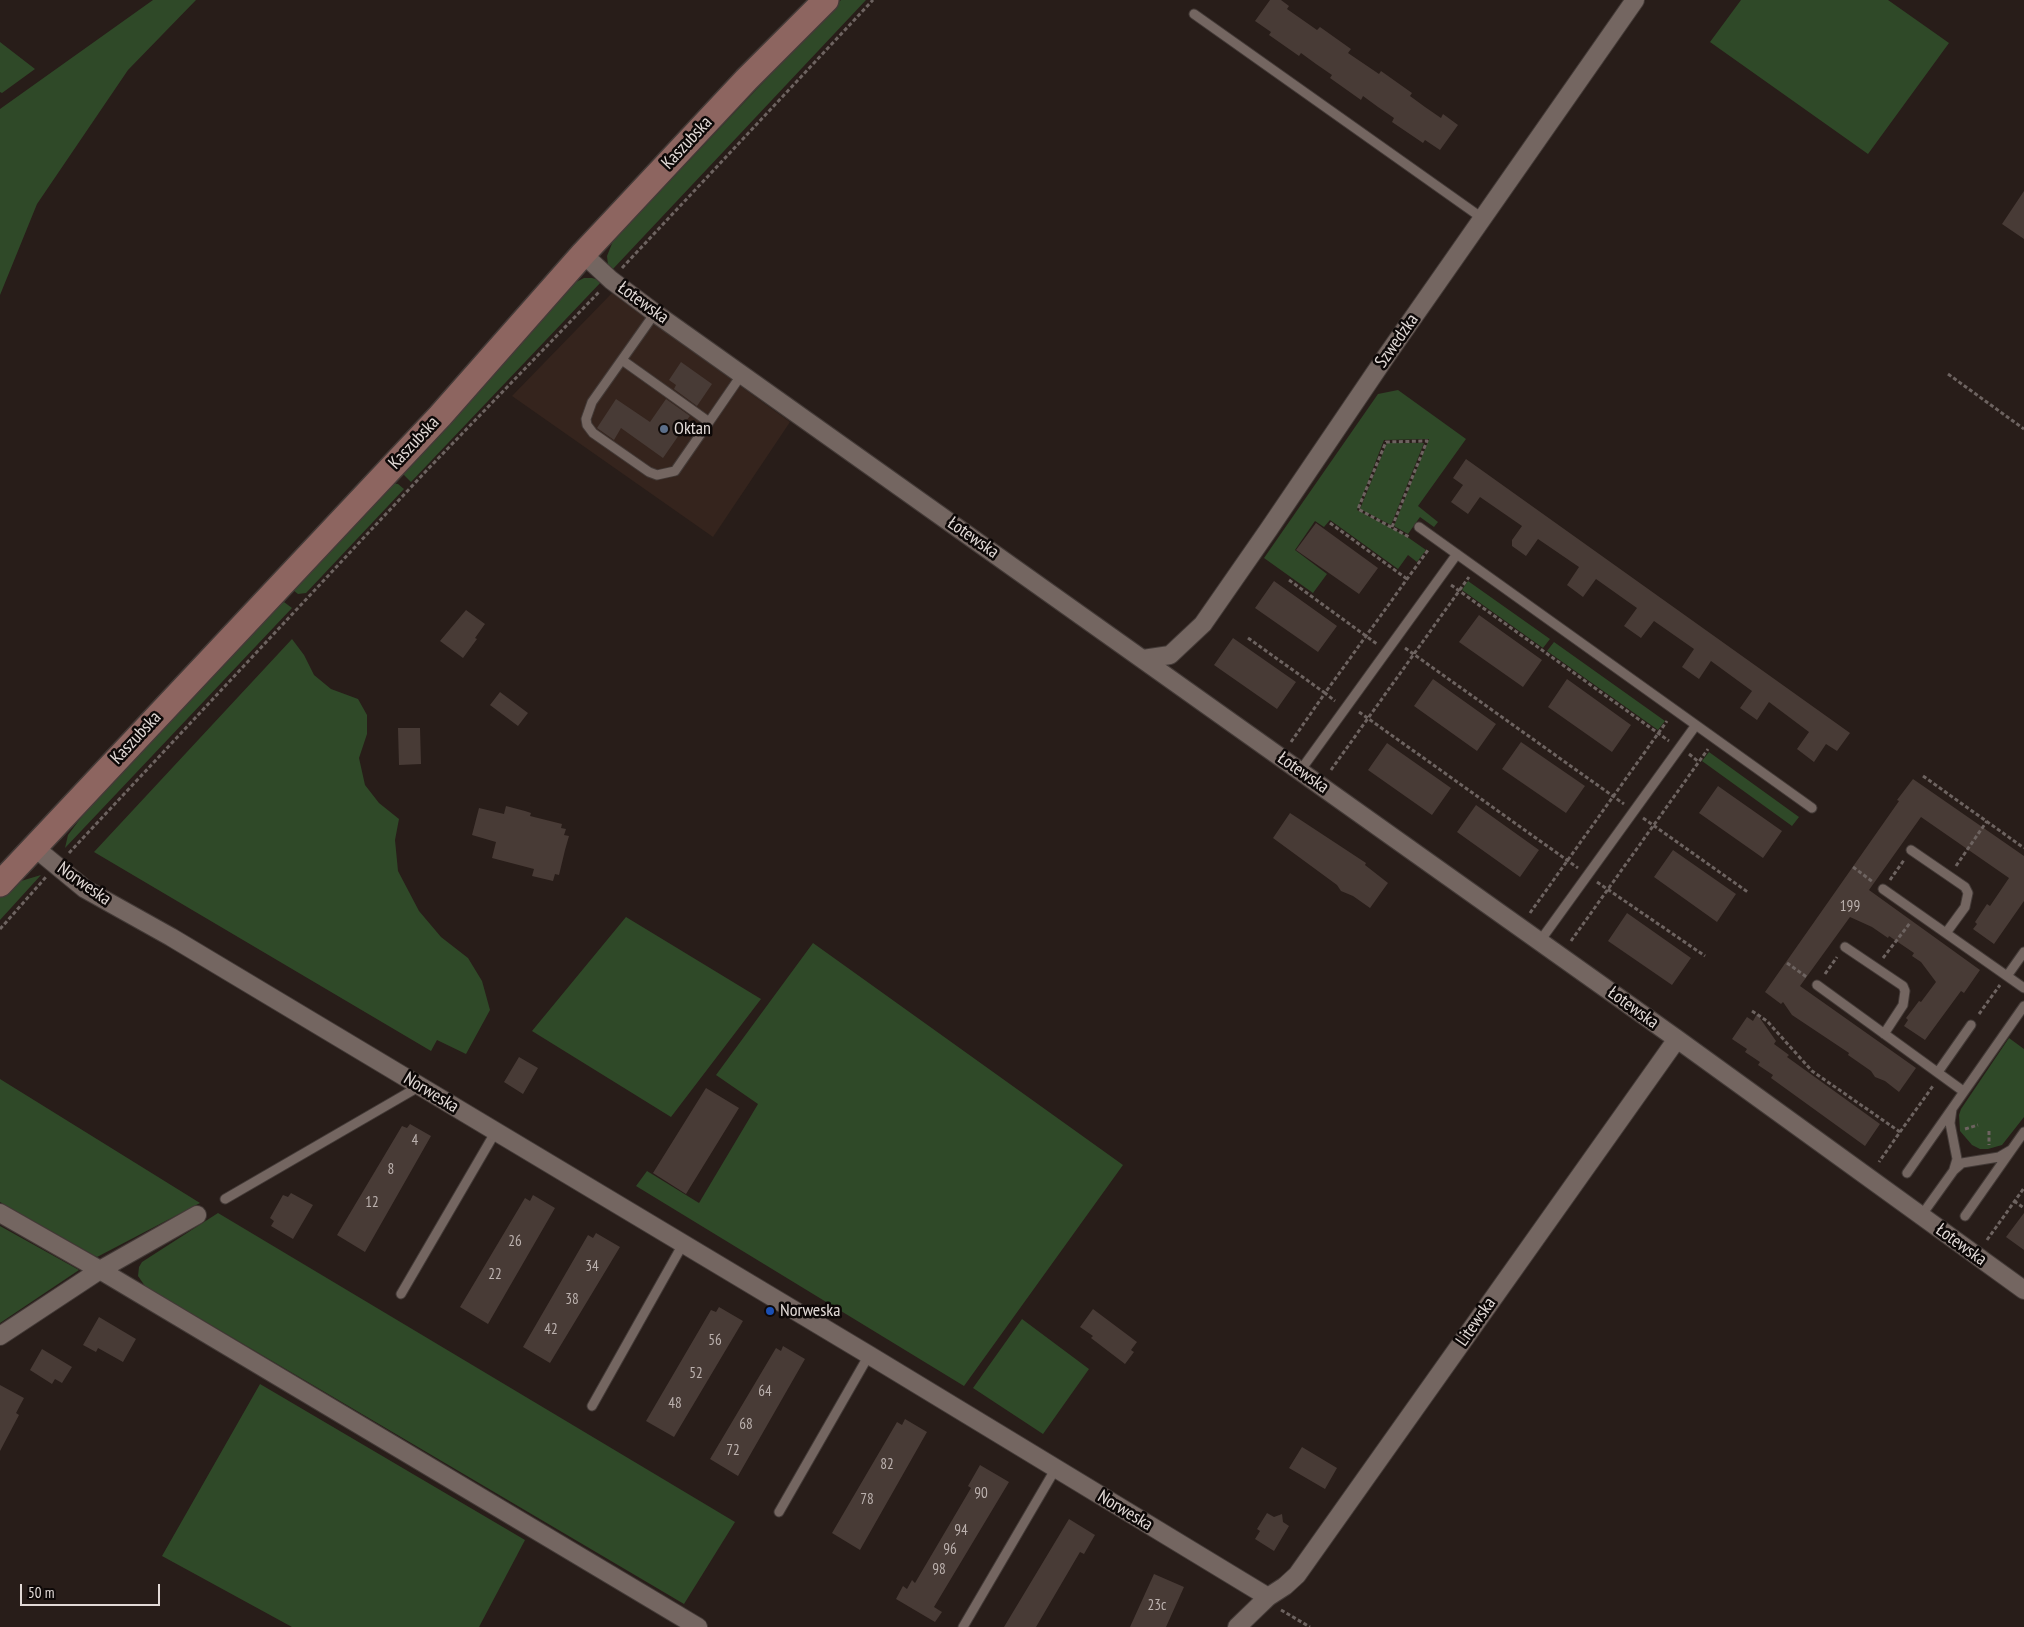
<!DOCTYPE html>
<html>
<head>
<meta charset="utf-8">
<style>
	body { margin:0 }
	#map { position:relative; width:2024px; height:1627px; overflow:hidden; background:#281d19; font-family:"PT Sans Narrow",sans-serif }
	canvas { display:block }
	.scale { position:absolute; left:20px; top:1584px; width:140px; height:22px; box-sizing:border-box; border:2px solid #e2dad7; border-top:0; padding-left:6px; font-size:15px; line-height:18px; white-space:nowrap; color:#e2dad7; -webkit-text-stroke:4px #0d0807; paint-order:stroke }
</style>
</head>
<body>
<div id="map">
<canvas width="2024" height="1627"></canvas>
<div class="scale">50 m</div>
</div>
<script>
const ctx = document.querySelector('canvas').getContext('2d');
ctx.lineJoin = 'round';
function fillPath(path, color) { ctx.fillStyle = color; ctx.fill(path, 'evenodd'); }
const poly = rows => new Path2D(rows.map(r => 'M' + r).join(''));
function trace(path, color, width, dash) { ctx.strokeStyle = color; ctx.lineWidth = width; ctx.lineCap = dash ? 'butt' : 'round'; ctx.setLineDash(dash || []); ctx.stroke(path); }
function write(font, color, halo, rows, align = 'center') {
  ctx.font = font + ' "PT Sans Narrow",sans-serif'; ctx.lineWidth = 5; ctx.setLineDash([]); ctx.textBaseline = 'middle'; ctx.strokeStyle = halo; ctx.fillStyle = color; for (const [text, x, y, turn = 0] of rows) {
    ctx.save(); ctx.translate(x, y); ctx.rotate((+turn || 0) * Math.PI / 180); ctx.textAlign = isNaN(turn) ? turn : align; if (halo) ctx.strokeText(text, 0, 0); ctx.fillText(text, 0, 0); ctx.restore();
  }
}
const built = poly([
	[612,293,790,422,713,537,512,396]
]);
const green = poly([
	[153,0,196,0,128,70,37,204,0,295,0,109],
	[841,0,866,0,612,270,608,265,607,256,613,241],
	[1741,0,1888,0,1949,43,1868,154,1710,42],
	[0,42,35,69,2,93,0,92],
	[584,278,592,278,602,281,411,482,404,475,404,470,430,438,576,282],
	[1398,390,1466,439,1418,506,1438,522,1434,527,1420,517,1408,534,1394,526,1429,439,1384,440,1357,510,1406,536,1426,550,1417,562,1408,555,1398,569,1330,520,1324,527,1315,521,1295,550,1327,574,1313,593,1264,558,1378,394],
	[1387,443,1424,443,1391,525,1360,509],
	[392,483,398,484,404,489,306,593,298,594,293,590],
	[1468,581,1550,639,1543,648,1462,590],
	[284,602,292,608,65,848,68,835,109,780,276,604],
	[292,639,304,655,314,675,331,689,358,699,367,715,367,734,359,758,365,785,379,803,399,819,395,840,398,871,419,911,441,937,468,958,482,981,490,1010,466,1054,437,1040,431,1051,94,852],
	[1554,642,1665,721,1658,730,1547,651],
	[1709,752,1799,817,1792,826,1702,761],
	[41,875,0,920,0,896,21,881],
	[626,917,761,999,671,1117,532,1031],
	[813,943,1123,1165,964,1386,636,1186,647,1171,699,1203,758,1104,716,1075],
	[2009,1038,2024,1049,2024,1117,2002,1145,1988,1149,1980,1149,1972,1145,1960,1131,1959,1115,1961,1109],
	[0,1079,200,1203,97,1257,0,1202],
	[218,1213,735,1522,684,1604,145,1286,138,1276,139,1267,142,1262],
	[0,1226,79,1270,0,1323],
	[1022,1319,1089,1369,1043,1434,973,1388],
	[260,1384,525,1540,479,1627,292,1627,162,1556]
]);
const building = poly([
	[1270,0,1281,0,1289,6,1287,9,1317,30,1320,27,1351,49,1348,53,1379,74,1381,71,1412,93,1410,96,1425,107,1441,118,1443,114,1458,125,1440,150,1425,140,1423,143,1392,122,1394,118,1378,107,1363,96,1361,100,1330,78,1332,75,1316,64,1301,53,1299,56,1269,35,1271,32,1255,21],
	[2024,191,2024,239,2002,224],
	[681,362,712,384,697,406,674,389,676,385,669,380],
	[616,399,650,422,666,399,690,416,686,421,688,422,663,458,621,428,614,440,597,428],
	[1466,459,1850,733,1837,751,1826,744,1814,762,1797,749,1809,732,1769,702,1757,720,1740,708,1752,691,1711,661,1699,679,1682,667,1694,649,1654,621,1641,638,1624,626,1637,608,1627,601,1596,579,1583,597,1567,585,1579,567,1538,539,1526,556,1512,546,1512,540,1522,526,1480,497,1468,514,1451,502,1463,485,1453,478],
	[1316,523,1378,568,1359,594,1296,550],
	[1274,581,1337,626,1318,652,1255,608],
	[466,610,485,624,475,638,477,639,463,658,440,641],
	[1479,615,1542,660,1523,687,1459,642],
	[1233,638,1296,682,1277,709,1214,665],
	[1433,679,1496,724,1477,751,1414,706],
	[1567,679,1631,725,1612,752,1548,707],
	[500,692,528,713,518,726,490,705],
	[398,728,420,728,421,764,399,765],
	[1521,742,1585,786,1566,813,1502,769],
	[1387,743,1451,788,1432,815,1368,770],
	[1913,779,2024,856,2024,901,1994,944,1973,929,1977,924,1975,922,1987,904,1990,906,2009,878,1921,817,1869,890,1980,970,1964,993,1961,991,1925,1040,1904,1026,1908,1020,1906,1018,1913,1009,1919,1001,1921,1002,1936,982,1921,962,1912,956,1914,953,1889,936,1888,938,1872,927,1850,917,1800,986,1916,1068,1899,1092,1885,1081,1875,1077,1871,1071,1848,1055,1849,1053,1792,1015,1783,1002,1781,1004,1765,992,1899,801,1897,800],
	[1718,786,1782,831,1763,858,1699,813],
	[1476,805,1539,850,1520,877,1457,832],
	[506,806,525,811,531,813,530,816,562,824,561,828,566,829,564,835,569,836,565,850,559,875,555,874,553,881,532,876,534,869,492,858,496,842,472,835,479,808,504,814],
	[1290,813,1366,863,1365,865,1388,883,1370,908,1353,896,1341,891,1337,885,1273,838],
	[1673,850,1736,894,1717,922,1654,877],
	[1627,913,1691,958,1672,985,1608,941],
	[1757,1014,1776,1041,1774,1044,1789,1055,1787,1057,1880,1124,1865,1146,1771,1078,1773,1075,1758,1065,1760,1062,1745,1052,1747,1049,1732,1039,1747,1017,1753,1021],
	[519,1057,538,1068,523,1094,504,1082],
	[706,1088,739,1108,686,1194,653,1173],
	[410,1124,431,1136,365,1252,337,1235,402,1126,407,1128],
	[291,1193,313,1205,293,1239,271,1226,274,1221,270,1218,283,1195,288,1197],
	[533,1195,555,1208,488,1324,460,1307,525,1198,530,1201],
	[2024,1213,2024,1250,2006,1237],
	[596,1233,620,1247,550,1363,523,1347,588,1235,593,1238],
	[719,1307,743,1321,674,1437,646,1421,711,1310,716,1312],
	[1093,1309,1137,1342,1131,1350,1134,1352,1125,1364,1091,1338,1093,1336,1080,1327],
	[99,1317,136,1339,123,1362,98,1348,96,1352,83,1345],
	[783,1346,805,1359,738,1476,710,1459,776,1348,781,1351],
	[42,1349,72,1367,62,1383,55,1379,52,1384,30,1370],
	[0,1385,24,1398,16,1413,19,1415,0,1451],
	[905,1419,927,1432,860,1550,832,1533,897,1422,902,1425],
	[1302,1447,1337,1468,1325,1489,1289,1468],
	[980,1465,1009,1482,934,1607,942,1612,935,1622,896,1599,903,1586,907,1589,912,1580,915,1583,971,1488,968,1486],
	[1267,1513,1274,1517,1282,1514,1283,1522,1289,1526,1274,1551,1255,1539,1260,1531,1257,1529],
	[1069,1519,1095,1535,1084,1554,1080,1552,1036,1627,1004,1627],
	[1154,1574,1184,1587,1166,1627,1130,1627]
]);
const path = poly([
	[622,268,873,0],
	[1948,374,2024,429],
	[1330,523,1407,579],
	[1392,527,1427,441,1386,442,1358,509,1409,537],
	[1289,580,1377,644],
	[1451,585,1669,741],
	[1248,638,1325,693,1428,550],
	[1405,648,1624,804],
	[1359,712,1578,868],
	[1291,742,1325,693,1335,701],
	[1689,754,1699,762],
	[1331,770,1469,577],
	[1923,776,2024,848],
	[1643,818,1749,893],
	[69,853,427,470,599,292],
	[1956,866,1987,821],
	[1853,867,1873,882],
	[1890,880,1904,860],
	[1597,882,1705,956],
	[1530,913,1667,721],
	[0,929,46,877],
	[1571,941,1708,749],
	[1883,958,1910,923],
	[1787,963,1808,978],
	[1825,974,1837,957],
	[1752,1011,1767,1021,1812,1071,1900,1132,1879,1162],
	[1979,1014,2000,985],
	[1965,1129,1978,1125],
	[1989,1131,1989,1145],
	[1900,1132,1933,1086],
	[2014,1201,2024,1208],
	[1987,1240,2024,1188],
	[1281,1610,1310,1627]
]);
const service = poly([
	[1194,14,1482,218],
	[622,360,709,422,675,471,657,475,649,472,593,433,587,425,586,419,592,402,655,313],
	[709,422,742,374],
	[1419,527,1812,808],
	[1300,771,1457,554],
	[1911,850,1965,887,1968,893,1965,907,1946,933],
	[1883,889,2024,988],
	[1540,941,1696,725],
	[1845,947,1903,986,1905,991,1903,1005,1884,1034],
	[2007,976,2024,952],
	[1817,985,1963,1091],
	[1938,1072,1971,1025],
	[1952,1109,1950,1123,1957,1159,1954,1169],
	[1907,1173,2024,1006],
	[225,1199,420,1086],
	[1921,1216,1954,1170,1962,1163,1999,1157,2011,1150],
	[1965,1216,2024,1132],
	[401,1294,496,1131],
	[592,1406,683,1244],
	[779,1512,869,1355],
	[963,1627,1056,1468]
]);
const minor = poly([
	[583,254,611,280,655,313,1677,1039,2024,1290],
	[1143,659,1170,655,1203,624,1269,529,1387,355,1635,0],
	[34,847,85,889,171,937,869,1355,1268,1597],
	[0,1213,100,1270,698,1627],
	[0,1336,100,1270,197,1215],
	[1237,1627,1268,1597,1285,1586,1297,1575,1677,1039]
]);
const secondary = poly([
	[0,884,440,416,583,254,746,80,826,0]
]);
const markers = [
	[664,429,5,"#5c6f8a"],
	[770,1311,5,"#1a4fb4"]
];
const numberNames = [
	["199",1850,907],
	["4",415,1141],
	["8",391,1170],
	["12",372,1203],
	["26",515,1242],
	["34",592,1267],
	["22",495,1275],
	["38",572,1300],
	["42",551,1330],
	["56",715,1341],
	["52",696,1374],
	["64",765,1392],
	["48",675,1404],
	["68",746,1425],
	["72",733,1451],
	["82",887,1465],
	["90",981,1494],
	["78",867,1500],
	["94",961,1531],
	["96",950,1550],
	["98",939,1570],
	["23c",1157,1606]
];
const streetNames = [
	["Kaszubska",687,143,-47],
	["Łotewska",643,303,36],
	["Szwedzka",1397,341,-55],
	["Kaszubska",414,443,-47],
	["Łotewska",973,538,35],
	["Kaszubska",136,738,-47],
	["Łotewska",1303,773,35],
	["Norweska",84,884,35],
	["Łotewska",1633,1008,36],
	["Norweska",431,1093,31],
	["Łotewska",1961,1245,36],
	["Litewska",1476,1322,-55],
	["Norweska",1125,1511,31]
];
const poiNames = [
	["Oktan",674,429],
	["Norweska",780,1311]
];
fillPath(built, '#35241d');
fillPath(green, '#2f4928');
fillPath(building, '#483b36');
trace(service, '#433a37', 11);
trace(minor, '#433a37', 20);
trace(secondary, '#433a37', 28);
trace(path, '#6d6360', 3, [4, 2.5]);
trace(service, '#746661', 9);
trace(minor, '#746661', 18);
trace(secondary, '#8d6560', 25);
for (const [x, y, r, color] of markers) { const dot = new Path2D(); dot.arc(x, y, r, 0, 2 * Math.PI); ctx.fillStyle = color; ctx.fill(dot); trace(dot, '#0d0807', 2); }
write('15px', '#bcb2af', null, numberNames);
write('18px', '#e2dad7', '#0d0807', streetNames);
write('18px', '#e2dad7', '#0d0807', poiNames, 'left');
</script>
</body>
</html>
